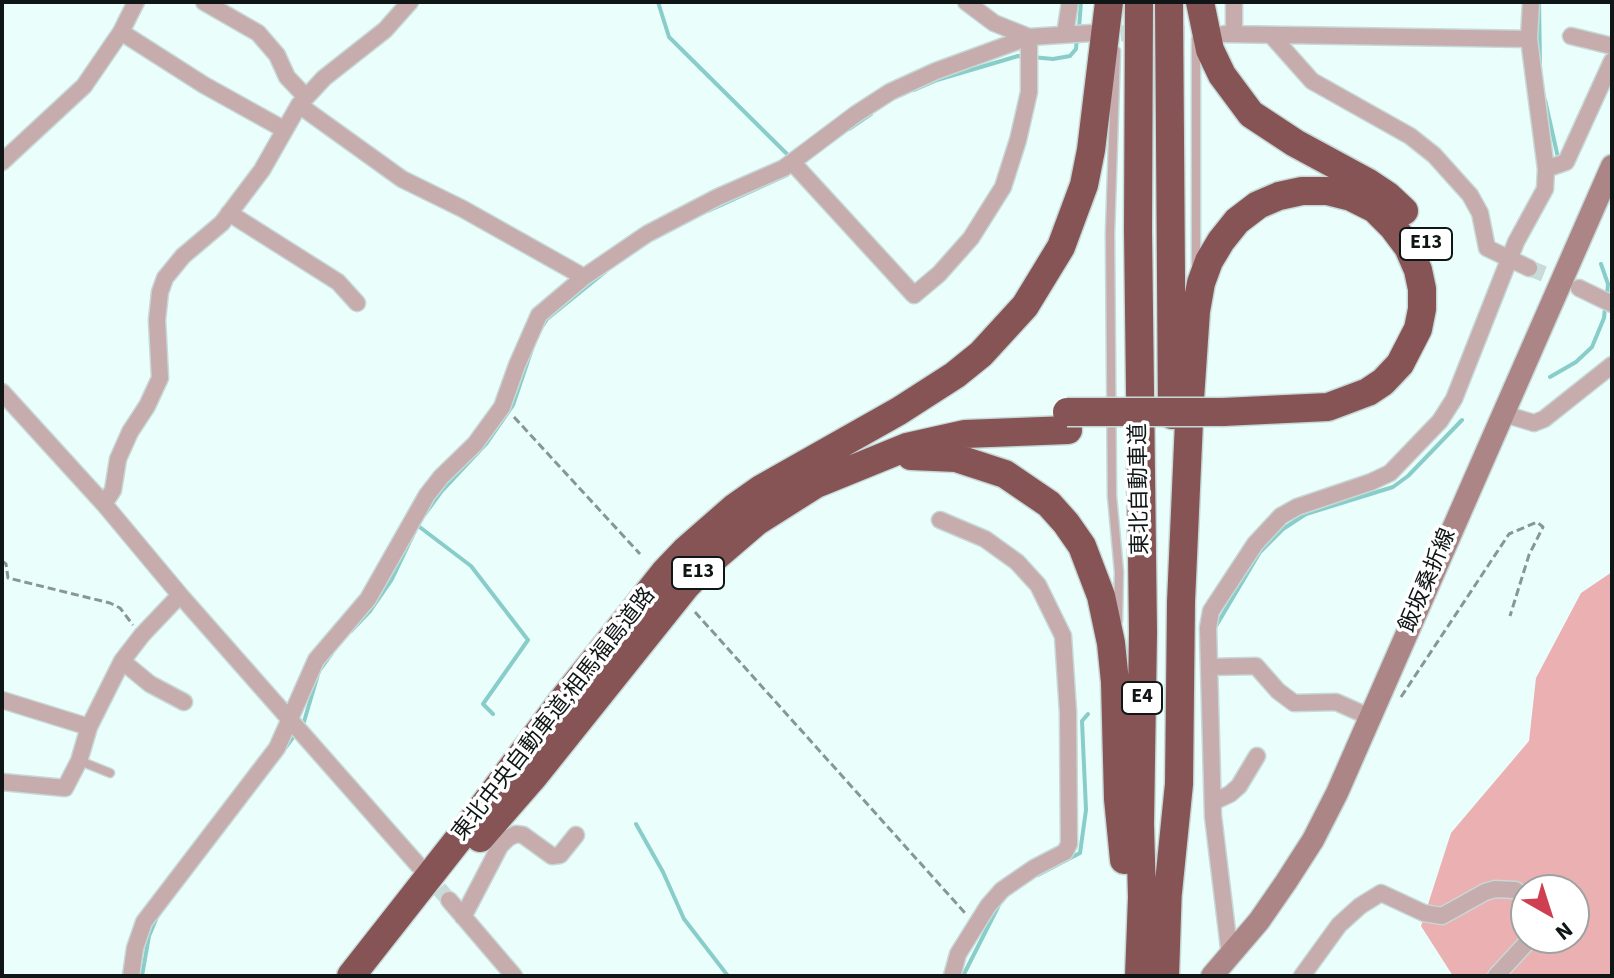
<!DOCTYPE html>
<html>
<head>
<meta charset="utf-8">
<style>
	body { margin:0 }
	#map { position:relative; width:1614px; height:978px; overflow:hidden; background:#eafefc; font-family:"Source Sans 3",sans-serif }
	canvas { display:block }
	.frame { position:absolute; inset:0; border:4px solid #0f1615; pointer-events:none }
	.north { position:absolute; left:1510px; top:874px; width:80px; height:80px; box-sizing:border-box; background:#fff; border:2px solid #9fa2a1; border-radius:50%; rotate:141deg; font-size:22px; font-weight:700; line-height:32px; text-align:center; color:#0f1615 }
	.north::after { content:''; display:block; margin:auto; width:28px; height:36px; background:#cf3f52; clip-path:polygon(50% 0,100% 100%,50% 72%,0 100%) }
</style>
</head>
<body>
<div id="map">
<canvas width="1614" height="978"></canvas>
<div class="frame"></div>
<div class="north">N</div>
</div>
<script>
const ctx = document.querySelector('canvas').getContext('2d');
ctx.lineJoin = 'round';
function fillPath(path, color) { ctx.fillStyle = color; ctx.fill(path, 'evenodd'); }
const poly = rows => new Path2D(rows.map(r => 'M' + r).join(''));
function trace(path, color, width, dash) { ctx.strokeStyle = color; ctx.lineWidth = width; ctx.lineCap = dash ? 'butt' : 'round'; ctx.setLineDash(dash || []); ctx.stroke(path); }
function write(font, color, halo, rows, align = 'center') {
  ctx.font = font + ' "Source Sans 3","Noto Sans JP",sans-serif'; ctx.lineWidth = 7; ctx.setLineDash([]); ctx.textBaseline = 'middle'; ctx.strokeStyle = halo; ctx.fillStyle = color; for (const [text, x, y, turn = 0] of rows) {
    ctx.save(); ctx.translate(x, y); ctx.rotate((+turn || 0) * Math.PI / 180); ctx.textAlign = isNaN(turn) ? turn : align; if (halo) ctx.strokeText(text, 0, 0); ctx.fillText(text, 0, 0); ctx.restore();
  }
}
const forest = poly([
	[1612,572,1612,976,1453,976,1421,926,1451,833,1529,741,1536,678,1581,593],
	[1526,890,1574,890,1574,938,1526,938]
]);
const stream = poly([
	[658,2,669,37,789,156],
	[1539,2,1540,64],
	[1079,28,1081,2],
	[1032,57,1053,59,1070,56,1076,49,1077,37],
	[914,90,937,80,1018,56,1023,57],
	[1545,100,1559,162],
	[849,129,871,114],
	[708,211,787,175],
	[1601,264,1608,284,1607,295],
	[540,330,547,319,605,272],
	[1550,377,1576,362,1592,347,1604,318,1605,308],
	[425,514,441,492,486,444,513,405,532,349],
	[417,525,471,566,528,640,483,704,493,714],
	[1216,626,1260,552,1283,529,1306,514,1393,487,1408,476,1462,420],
	[351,631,370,611,392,579,415,531],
	[303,725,319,671,332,653],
	[283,751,297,732],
	[636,824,663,872,684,919,728,976],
	[1038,875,1080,853,1086,810,1082,721,1088,714],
	[142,976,149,936,157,917],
	[963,976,1000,903]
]);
const streetTunnel = poly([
	[1097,33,1214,34],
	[1529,268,1569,284],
	[423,871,449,900]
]);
const path = poly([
	[514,417,640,554],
	[2,561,6,564,8,578,110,603,120,608,133,625],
	[695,612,965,913],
	[1401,697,1509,534,1537,522,1543,527,1529,555,1510,616]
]);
const lane = poly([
	[1196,39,1196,265],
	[1116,51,1110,233,1112,496,1119,572,1118,621],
	[80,761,110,773]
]);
const street = poly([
	[204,2,258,33,277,55,287,77,306,97],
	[966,2,994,23,1029,37,1092,33],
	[1234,2,1234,34],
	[121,32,204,85,285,130],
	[1065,34,1070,2],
	[1224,34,1529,39],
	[1271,35,1312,81,1410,136,1434,155,1470,195,1480,213,1487,248,1529,268],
	[1571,36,1612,46],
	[299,105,402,179,463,209,584,277],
	[2,162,84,86,121,32,136,2],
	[1546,169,1566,162,1612,61],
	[229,213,338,282,357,303],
	[1579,288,1612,304],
	[2,392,104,504,180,595,419,866],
	[1501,413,1534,423,1544,419,1612,365],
	[104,504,113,490,118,459,130,432,147,406,160,378,157,320,160,292,165,278,183,256,222,223,262,170,299,105,324,78,385,30,410,2],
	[940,520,985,539,1017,562,1038,585,1063,636,1068,712,1069,844,1065,852,1034,868,1002,890,988,906,958,954,952,976],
	[122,661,150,684,184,702],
	[1209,667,1256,666,1278,691,1294,703,1336,702,1370,717],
	[2,700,89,727],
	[2,782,65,788,79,761,89,727,122,661,142,635,180,595],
	[1213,802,1230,794,1239,786,1257,756],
	[449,900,514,976],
	[463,917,500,846,508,838,516,834,523,835,552,856,560,855,576,835],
	[1230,956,1213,816,1208,628,1211,611,1255,544,1281,516,1297,507,1371,482,1390,473,1440,421,1454,399,1516,242,1545,189,1546,169,1529,39,1531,2],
	[131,976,135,948,144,922,277,748,316,660,368,599,427,495,441,477,475,444,502,407,517,365,539,315,584,277,647,234,718,197,784,168,856,114,890,92,936,71,1029,37,1029,92,1018,140,1003,187,971,238,939,274,914,295,792,162],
	[1302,976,1339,925,1360,906,1381,893,1424,913,1442,916,1485,892,1495,889,1515,890,1526,897],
	[1496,976,1531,938]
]);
const secondary = poly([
	[1212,976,1259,921,1286,882,1313,840,1337,793,1612,166]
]);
const highway = poly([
	[1139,2,1138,230,1143,632,1140,824,1142,897,1139,976],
	[1169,2,1172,415],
	[1200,2,1210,50,1222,75,1251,114,1295,143,1367,182,1388,196,1404,211],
	[911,456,956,458,1005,474,1049,504,1066,523,1082,546,1101,596,1111,643,1115,682,1118,799,1124,860],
	[480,838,534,776,686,586,707,564,756,522,816,484,907,447,965,434,1068,430],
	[1167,902,1179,784,1181,602,1190,399,1196,311,1201,283,1209,261,1221,241,1237,221,1258,205,1279,196,1302,191,1327,191,1351,197,1375,209,1393,227,1408,247,1418,270,1422,289,1422,309,1418,329,1400,364,1383,382,1368,392,1328,407,1223,412],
	[351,976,461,836,563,700,665,572,686,550,734,508,761,489,899,411,955,375,981,354,1025,306,1061,247,1084,185,1091,150,1109,2],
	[1165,976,1168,885]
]);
const highwayBridge = poly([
	[1067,412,1223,412]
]);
const shields = [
	[1426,244,52],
	[698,573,52],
	[1142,698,40]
];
const shieldNames = [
	["E13",1426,244],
	["E13",698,573],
	["E4",1142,698]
];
const streetNames = [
	["東北自動車道",1141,489,-91],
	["飯坂桑折線",1429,581,-67],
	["東北中央自動車道;相馬福島道路",555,715,-52]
];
fillPath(forest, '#ebb0b2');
trace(stream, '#89cdca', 4);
trace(streetTunnel, '#c9dbd9', 16, [16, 8]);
trace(lane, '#c7d9d7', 11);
trace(street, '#c7d9d7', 19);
trace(secondary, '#c7d9d7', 25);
trace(highway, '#c7d9d7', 31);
trace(path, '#889695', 3, [8, 4]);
trace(lane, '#c6acac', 8);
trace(street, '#c6acac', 16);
trace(secondary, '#ac8687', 22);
trace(highway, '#875456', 28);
trace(highwayBridge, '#c7d9d7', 31, []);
trace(highwayBridge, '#875456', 28);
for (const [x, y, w] of shields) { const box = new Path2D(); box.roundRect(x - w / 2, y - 16, w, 32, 6); ctx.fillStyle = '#fff'; ctx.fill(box); trace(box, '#0f1615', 2); }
write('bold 20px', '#0f1615', null, shieldNames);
write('22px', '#0f1615', '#fff', streetNames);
</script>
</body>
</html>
